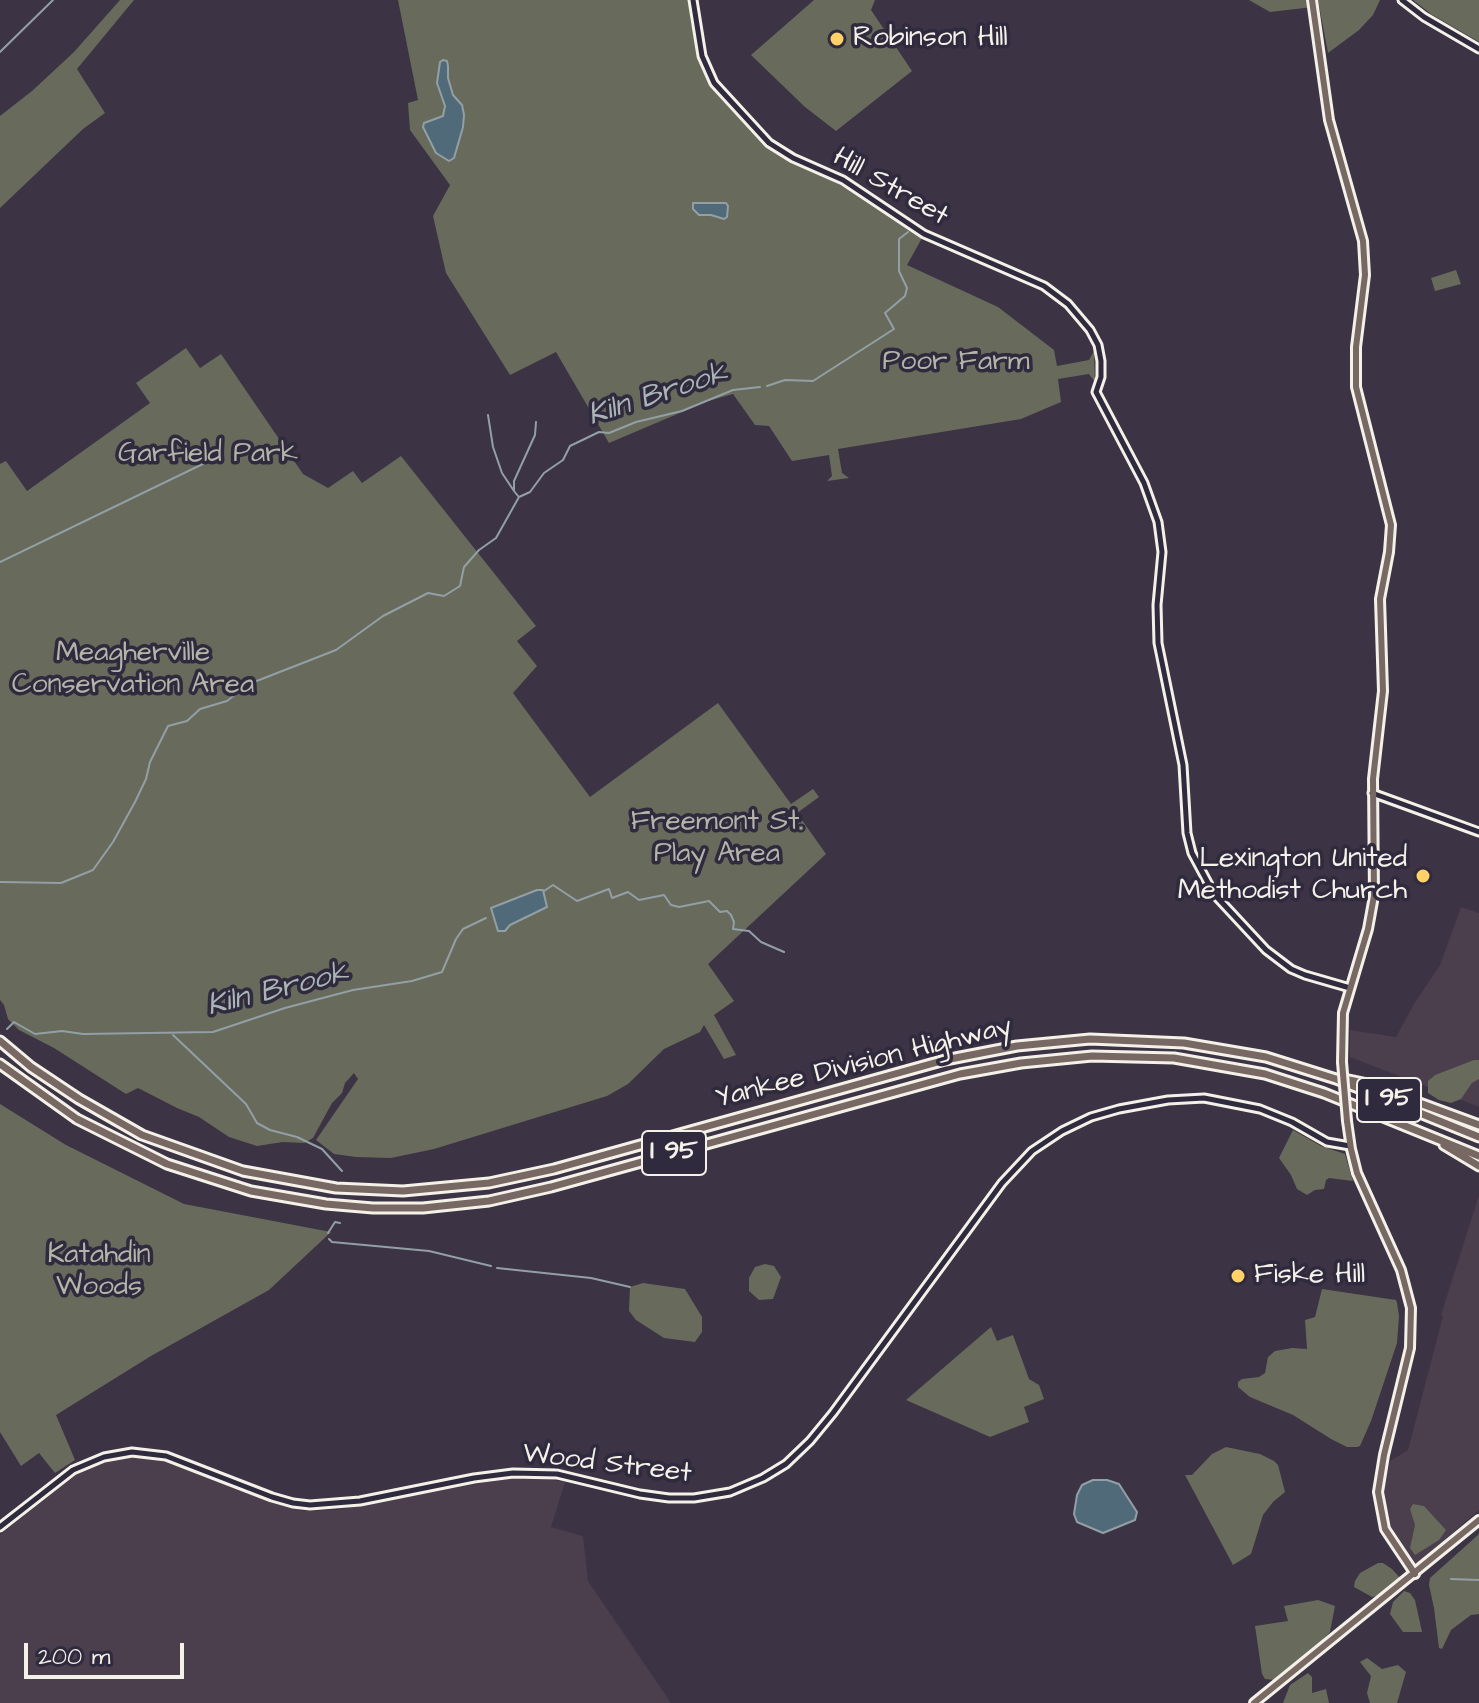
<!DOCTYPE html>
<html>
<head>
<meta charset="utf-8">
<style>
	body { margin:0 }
	#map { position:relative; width:1479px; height:1703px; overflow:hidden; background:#3c3344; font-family:"Architects Daughter",sans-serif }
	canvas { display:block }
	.scale { position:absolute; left:24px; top:1643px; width:160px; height:36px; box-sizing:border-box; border:4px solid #f4f1e8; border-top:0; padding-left:10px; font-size:24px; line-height:28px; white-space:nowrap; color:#f4f1e8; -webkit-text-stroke:6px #2f2a3d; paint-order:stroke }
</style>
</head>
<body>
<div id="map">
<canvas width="1479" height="1703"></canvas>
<div class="scale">200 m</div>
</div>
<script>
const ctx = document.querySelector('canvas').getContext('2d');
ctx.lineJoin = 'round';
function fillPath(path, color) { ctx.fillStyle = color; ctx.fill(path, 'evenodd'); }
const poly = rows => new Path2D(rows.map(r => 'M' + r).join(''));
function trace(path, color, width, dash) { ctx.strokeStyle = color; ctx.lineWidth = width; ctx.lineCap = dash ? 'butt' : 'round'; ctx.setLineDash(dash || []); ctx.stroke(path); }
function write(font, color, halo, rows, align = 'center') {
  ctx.font = font + ' "Architects Daughter",sans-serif'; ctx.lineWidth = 7; ctx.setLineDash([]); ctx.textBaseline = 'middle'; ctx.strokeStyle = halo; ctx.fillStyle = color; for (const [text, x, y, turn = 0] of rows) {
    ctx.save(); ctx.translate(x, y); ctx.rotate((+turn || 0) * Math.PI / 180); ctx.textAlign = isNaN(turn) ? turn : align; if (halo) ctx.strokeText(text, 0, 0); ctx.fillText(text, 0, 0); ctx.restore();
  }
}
const built = poly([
	[1461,907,1479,913,1479,1107,1350,1057,1350,1030,1396,1037,1414,1004,1440,965],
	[1479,1195,1479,1510,1414,1566,1395,1539,1387,1519,1384,1490,1386,1476,1390,1461,1408,1450,1443,1316,1441,1315],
	[137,1457,167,1462,273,1503,304,1511,336,1510,498,1480,532,1477,565,1482,551,1527,583,1536,588,1581,671,1703,0,1703,0,1535,78,1471,108,1460]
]);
const green = poly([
	[120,0,134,0,77,69,105,113,83,129,0,208,0,116,32,91,74,52],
	[398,0,689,0,691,23,707,78,723,101,753,131,774,150,848,189,922,238,907,265,998,307,1054,350,1057,366,1089,360,1094,351,1095,382,1089,374,1058,379,1061,402,1021,419,838,449,842,473,849,478,827,481,832,476,829,455,792,461,769,426,755,425,733,394,708,401,609,443,556,352,510,375,446,273,433,216,450,185,410,130,408,103,418,100],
	[814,0,875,0,871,10,912,71,836,131,805,107,751,55],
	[1249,0,1312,0,1313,7,1270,12],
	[1318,0,1380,0,1373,15,1359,30,1328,53],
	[1413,0,1479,0,1479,42,1431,14],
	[1456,270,1461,284,1435,291,1431,278],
	[186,348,200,368,221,354,303,474,328,488,353,471,362,483,401,456,536,626,517,641,537,666,513,693,590,797,718,703,791,804,813,789,819,797,797,813,826,854,708,964,734,1001,714,1015,736,1055,724,1059,704,1025,700,1032,664,1049,628,1084,607,1096,434,1149,391,1158,356,1157,334,1154,316,1140,358,1079,354,1073,345,1083,342,1093,332,1103,313,1138,304,1143,283,1142,257,1146,229,1137,199,1117,177,1108,138,1088,126,1094,54,1048,19,1030,8,1019,4,1005,0,1000,0,464,6,461,27,491,150,403,136,383],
	[1474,1060,1479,1060,1479,1079,1472,1083,1461,1099,1451,1103,1439,1100,1428,1093,1428,1081,1435,1075],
	[0,1104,66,1145,184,1204,331,1232,269,1290,151,1356,56,1415,75,1460,55,1473,39,1453,21,1466,0,1432],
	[1293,1130,1321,1146,1345,1154,1353,1181,1329,1178,1326,1180,1324,1189,1315,1190,1307,1195,1297,1189,1291,1175,1279,1158],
	[765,1264,774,1266,781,1277,773,1299,759,1300,749,1291,749,1278,755,1267],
	[643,1283,685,1289,702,1317,702,1332,695,1342,664,1338,636,1320,629,1311,630,1287],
	[1322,1289,1396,1300,1397,1303,1399,1316,1397,1343,1371,1421,1360,1446,1357,1447,1347,1447,1331,1439,1293,1415,1250,1397,1238,1387,1238,1382,1242,1379,1259,1377,1265,1373,1268,1357,1275,1351,1292,1348,1307,1349,1305,1320,1315,1317],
	[991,1327,997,1341,1013,1335,1029,1379,1039,1385,1044,1399,1024,1407,1029,1422,990,1437,906,1400],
	[1226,1447,1260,1454,1274,1461,1278,1465,1285,1492,1273,1502,1263,1515,1251,1554,1233,1565,1185,1475,1192,1475,1212,1454],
	[1413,1504,1424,1506,1446,1530,1439,1540,1415,1555,1410,1548,1415,1525,1410,1509],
	[1479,1534,1479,1614,1471,1615,1451,1630,1442,1649,1439,1648,1434,1608,1429,1585,1430,1578],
	[1378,1563,1383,1563,1392,1569,1400,1578,1399,1581,1381,1595,1372,1597,1354,1587,1355,1581,1360,1573],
	[1404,1591,1410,1593,1415,1600,1422,1632,1403,1632,1390,1614,1393,1602],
	[1318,1600,1335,1606,1330,1632,1316,1648,1275,1680,1265,1679,1262,1674,1255,1626,1288,1621,1284,1606],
	[1367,1658,1382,1669,1398,1665,1406,1672,1397,1703,1370,1703,1367,1693,1371,1676,1360,1662],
	[1308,1673,1312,1677,1312,1693,1326,1689,1329,1703,1283,1703,1290,1685]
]);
const water = poly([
	[443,60,447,61,448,66,448,78,453,95,462,105,464,115,463,127,454,158,449,161,436,153,423,127,424,123,443,116,445,106,437,83,440,62,443,60],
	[693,203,726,203,728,206,727,217,724,219,711,215,699,215,693,209,693,203],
	[537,890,543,890,547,907,510,925,505,931,498,931,491,908,537,890],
	[1093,1480,1107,1480,1119,1484,1137,1512,1135,1520,1103,1533,1077,1522,1074,1514,1077,1495,1082,1485,1093,1480]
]);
const stream = poly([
	[0,52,53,0],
	[767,386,785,380,813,381,894,329,885,313,905,296,907,288,899,271,899,239,908,232],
	[488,415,493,447,502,473,514,491],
	[518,496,514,491,514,481,535,435,536,422],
	[0,562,209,461],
	[0,882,61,883,93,870,113,842,135,802,146,779,150,762,168,726,187,721,200,709,227,701,249,684,336,650,383,616,428,593,444,596,460,586,464,567,479,550,496,538,519,497,530,492,544,473,563,460,570,446,599,432,609,433,636,422,682,411,733,390,760,387],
	[544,891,553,885,577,901,609,889,612,898,628,892,639,900,664,895,671,905,679,907,709,901,720,912,727,911,731,915,734,922,733,929,749,931,761,942,784,952],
	[7,1029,14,1022,35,1034,62,1031,83,1034,213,1032,285,1008,353,990,412,981,442,972,456,939,463,929,486,918],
	[173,1035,246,1104,257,1123,270,1130,297,1137,322,1149,342,1171],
	[328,1233,335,1222,340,1223],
	[329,1239,332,1242,429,1251,491,1266],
	[497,1268,591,1278,630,1287],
	[1451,1579,1479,1580]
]);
const minor = poly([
	[693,0,702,56,714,83,769,143,793,158,843,180,924,234,1044,286,1068,304,1090,330,1098,345,1101,361,1101,377,1096,392,1144,483,1158,522,1162,552,1157,605,1158,643,1183,765,1187,833,1192,853,1214,894,1266,950,1291,969,1305,975,1350,988],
	[1402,0,1424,17,1479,49],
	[1372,793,1479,832],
	[0,1527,73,1470,104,1457,132,1452,166,1456,272,1497,293,1503,310,1505,360,1501,474,1478,513,1473,557,1474,640,1494,669,1498,694,1498,730,1492,763,1478,786,1464,810,1441,833,1413,1002,1183,1032,1151,1062,1131,1091,1117,1119,1109,1168,1100,1204,1098,1260,1109,1292,1122,1327,1142,1350,1146]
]);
const major = poly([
	[1312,0,1329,120,1363,241,1365,275,1356,347,1356,387,1391,525,1389,552,1380,599,1383,691,1373,779,1374,896,1368,929,1343,1013,1342,1062],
	[1347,1121,1351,1149,1357,1173,1401,1270,1411,1308,1410,1348,1384,1455,1378,1492,1385,1529,1415,1574],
	[1254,1703,1479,1520]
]);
const highway = poly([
	[0,1041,31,1067,79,1099,142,1135,243,1171,336,1188,403,1191,489,1183,554,1169,945,1060,1017,1046,1090,1039,1184,1043,1266,1057,1336,1079,1479,1137],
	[0,1064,77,1119,167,1164,251,1191,326,1204,373,1208,423,1208,489,1201,551,1187,960,1074,1021,1063,1092,1056,1174,1058,1265,1074,1324,1093,1479,1156],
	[1349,1080,1368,1084,1479,1125],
	[1444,1145,1479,1166]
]);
const majorBridge = poly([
	[1342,1062,1347,1121]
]);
const markers = [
	[837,39,8,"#ffd166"],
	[1423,876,8,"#ffd166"],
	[1238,1276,8,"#ffd166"]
];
const shields = [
	[1389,1100,64],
	[674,1153,64]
];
const shieldNames = [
	["I 95",1389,1100],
	["I 95",674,1153]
];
const poiNames = [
	["Robinson Hill",853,39],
	["Lexington United",1407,860,"right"],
	["Methodist Church",1407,892,"right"],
	["Fiske Hill",1254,1276]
];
const streetNames = [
	["Hill Street",890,188,30],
	["Yankee Division Highway",864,1064,-14],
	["Wood Street",607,1465,7]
];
const parkNames = [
	["Poor Farm",956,363],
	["Garfield Park",208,455],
	["Meagherville",133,654],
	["Conservation Area",133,686],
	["Freemont St.",717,823],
	["Play Area",717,855],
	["Katahdin",99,1256],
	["Woods",99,1288]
];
const waterNames = [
	["Kiln Brook",658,396,-18],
	["Kiln Brook",278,991,-14]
];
fillPath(built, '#4b3e4d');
fillPath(green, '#686a5c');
fillPath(water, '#516a79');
trace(water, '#92a0a5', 2);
trace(stream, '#92a0a5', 2);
trace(minor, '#f4f1e8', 11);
trace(major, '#f4f1e8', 12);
trace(highway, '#f4f1e8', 13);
trace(minor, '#2f2a3d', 5);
trace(major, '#776864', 6);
trace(highway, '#776864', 7);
trace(majorBridge, '#f4f1e8', 12, []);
trace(majorBridge, '#776864', 6);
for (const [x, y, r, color] of markers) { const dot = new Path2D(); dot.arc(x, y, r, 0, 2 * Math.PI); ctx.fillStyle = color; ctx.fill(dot); trace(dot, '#2f2a3d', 3); }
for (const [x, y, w] of shields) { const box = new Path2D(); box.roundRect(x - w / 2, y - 22, w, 44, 6); ctx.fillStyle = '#2f2a3d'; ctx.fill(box); trace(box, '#f4f1e8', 2); }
write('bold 26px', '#f4f1e8', null, shieldNames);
write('28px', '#f4f1e8', '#2f2a3d', poiNames, 'left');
write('28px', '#f4f1e8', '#2f2a3d', streetNames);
write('28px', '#b5b4a9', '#2f2a3d', parkNames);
write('italic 30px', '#abb4b6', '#2f2a3d', waterNames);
</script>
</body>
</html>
